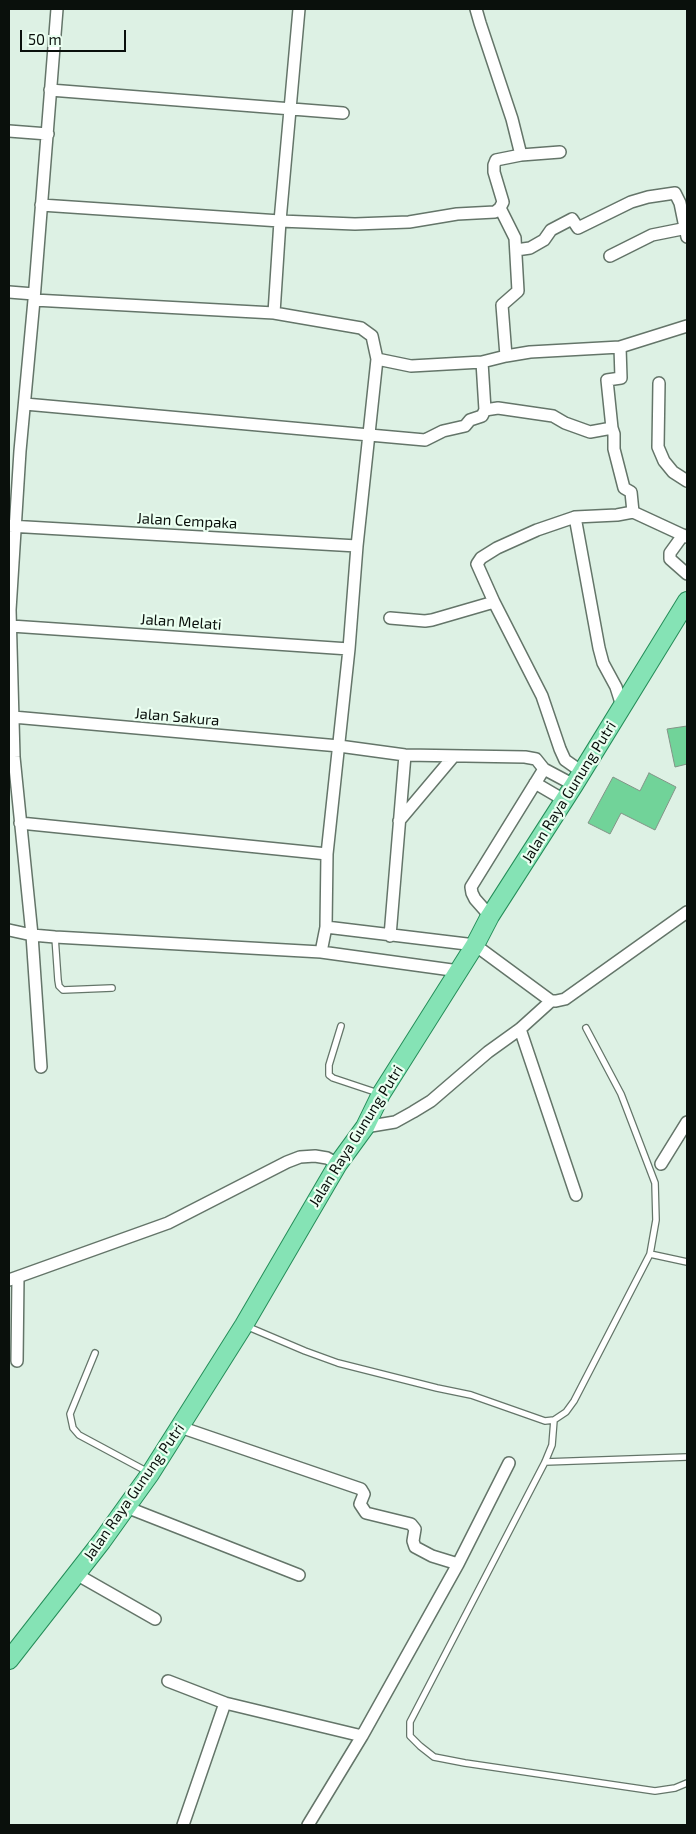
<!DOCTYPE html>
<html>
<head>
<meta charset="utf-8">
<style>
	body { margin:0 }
	#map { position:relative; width:696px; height:1834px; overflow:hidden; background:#ddf1e4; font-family:"Exo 2",sans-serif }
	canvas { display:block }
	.frame { position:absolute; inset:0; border:10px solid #0a100c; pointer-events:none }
	.scale { position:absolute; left:20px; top:30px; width:106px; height:22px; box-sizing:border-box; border:2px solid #0a100c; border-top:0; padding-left:6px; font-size:15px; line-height:18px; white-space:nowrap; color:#0a100c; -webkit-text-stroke:4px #ebfff1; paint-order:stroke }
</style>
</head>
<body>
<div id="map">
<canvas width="696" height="1834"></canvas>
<div class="frame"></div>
<div class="scale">50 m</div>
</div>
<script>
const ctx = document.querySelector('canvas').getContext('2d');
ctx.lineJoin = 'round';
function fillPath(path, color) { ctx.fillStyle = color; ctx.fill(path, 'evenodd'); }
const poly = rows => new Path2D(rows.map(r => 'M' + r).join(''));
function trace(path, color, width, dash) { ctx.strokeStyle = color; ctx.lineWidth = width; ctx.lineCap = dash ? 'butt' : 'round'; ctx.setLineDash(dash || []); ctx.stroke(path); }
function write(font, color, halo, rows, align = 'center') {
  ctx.font = font + ' "Exo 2",sans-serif'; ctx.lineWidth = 4.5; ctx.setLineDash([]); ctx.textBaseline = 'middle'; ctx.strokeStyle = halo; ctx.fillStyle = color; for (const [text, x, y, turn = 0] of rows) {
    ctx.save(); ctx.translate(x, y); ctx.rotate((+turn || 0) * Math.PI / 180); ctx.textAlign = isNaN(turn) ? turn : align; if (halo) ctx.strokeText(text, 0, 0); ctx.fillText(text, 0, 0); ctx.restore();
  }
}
const building = poly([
	[687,726,687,764,675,767,667,729,687,726],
	[649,773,676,787,655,830,621,813,610,834,588,823,613,777,640,791,649,773]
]);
const service = poly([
	[55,937,58,980,59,986,63,990,112,988],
	[341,1026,329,1065,329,1075,333,1078,378,1093],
	[650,1254,687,1262],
	[246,1326,305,1351,338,1363,437,1388,471,1395,545,1421,554,1420,566,1412,574,1401,650,1254,656,1220,655,1183,621,1094,586,1028],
	[95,1353,70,1414,73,1428,79,1435,148,1472],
	[554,1420,552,1445,545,1462,410,1722,410,1736,420,1746,434,1757,465,1763,655,1791,675,1788,687,1783],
	[545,1462,687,1457]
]);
const minor = poly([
	[476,9,480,23,512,119,521,155],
	[50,90,343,113],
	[9,131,48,134],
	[41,205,280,221,355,224,409,222,457,214,495,212,500,208,503,202,494,172,494,165,496,160,521,155,560,152],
	[500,208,515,238,518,291,502,305,506,356,530,352,620,347,621,378,607,380,612,428,614,434,614,449,624,488,631,492,633,512,617,515,575,517,537,530,497,548,481,558,477,564,494,602,542,696,560,749,565,760,582,772],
	[516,250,530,248,544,240,551,230,572,219,578,228,631,202,648,197,675,193,680,203,687,237],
	[610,256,652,235,687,228],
	[9,292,34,294],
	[34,300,274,313,361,328,372,336,377,359,357,546,349,649,327,854,326,927,321,952],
	[274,313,280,221,299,9],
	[620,347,687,326],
	[377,359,411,366,482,362,506,356],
	[482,362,485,410,498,408,553,416,565,423,590,432,612,428],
	[659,383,658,447,664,461,673,472,687,481],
	[25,404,425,440,443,431,465,426,470,420,482,416,485,410],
	[633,512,687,537],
	[575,517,599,648,603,663,616,687,622,706],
	[9,526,357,546],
	[683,535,670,553,670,559,687,574],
	[390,618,425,621,432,620,494,602],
	[11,626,349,649],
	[13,717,339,746,405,755,525,757,536,759,544,769,471,887,472,893,475,899,490,916],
	[544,769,574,785],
	[535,783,564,800],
	[399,821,453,757],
	[20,823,327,854],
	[326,927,475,945,551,1001,556,1001,565,999,687,912],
	[9,930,32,935,55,937,321,952,459,971],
	[390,936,405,755],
	[520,1029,576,1195],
	[41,1067,32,935,14,757,10,610,20,451,34,300,57,9],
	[365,1127,395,1122,413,1112,431,1101,488,1052,520,1029,551,1001],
	[661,1164,687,1122],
	[9,1280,168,1223,287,1162,300,1157,315,1156,327,1158,338,1164],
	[17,1361,18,1277],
	[180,1427,361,1489,364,1494,360,1504,366,1513,411,1524,415,1529,413,1541,415,1547,432,1556,458,1564],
	[126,1507,299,1575],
	[76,1574,155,1619],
	[168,1681,225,1703,183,1825],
	[225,1703,362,1736],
	[308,1825,362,1736,458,1564,509,1463]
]);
const primary = poly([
	[9,1660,102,1541,150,1474,244,1325,338,1164,365,1127,381,1094,475,945,490,916,574,785,687,601]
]);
const streetNames = [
	["Jalan Cempaka",187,521,3],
	["Jalan Melati",181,622,4],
	["Jalan Sakura",177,717,5],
	["Jalan Raya Gunung Putri",569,792,-58],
	["Jalan Raya Gunung Putri",356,1136,-58],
	["Jalan Raya Gunung Putri",134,1492,-55]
];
fillPath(building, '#71d399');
trace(building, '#829487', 1);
trace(service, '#647569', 8);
trace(minor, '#647569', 14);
trace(primary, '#258d59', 20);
trace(service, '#fff', 5.5);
trace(minor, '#fff', 11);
trace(primary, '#85e3b5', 18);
write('15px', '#0a100c', '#ebfff1', streetNames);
</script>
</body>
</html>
